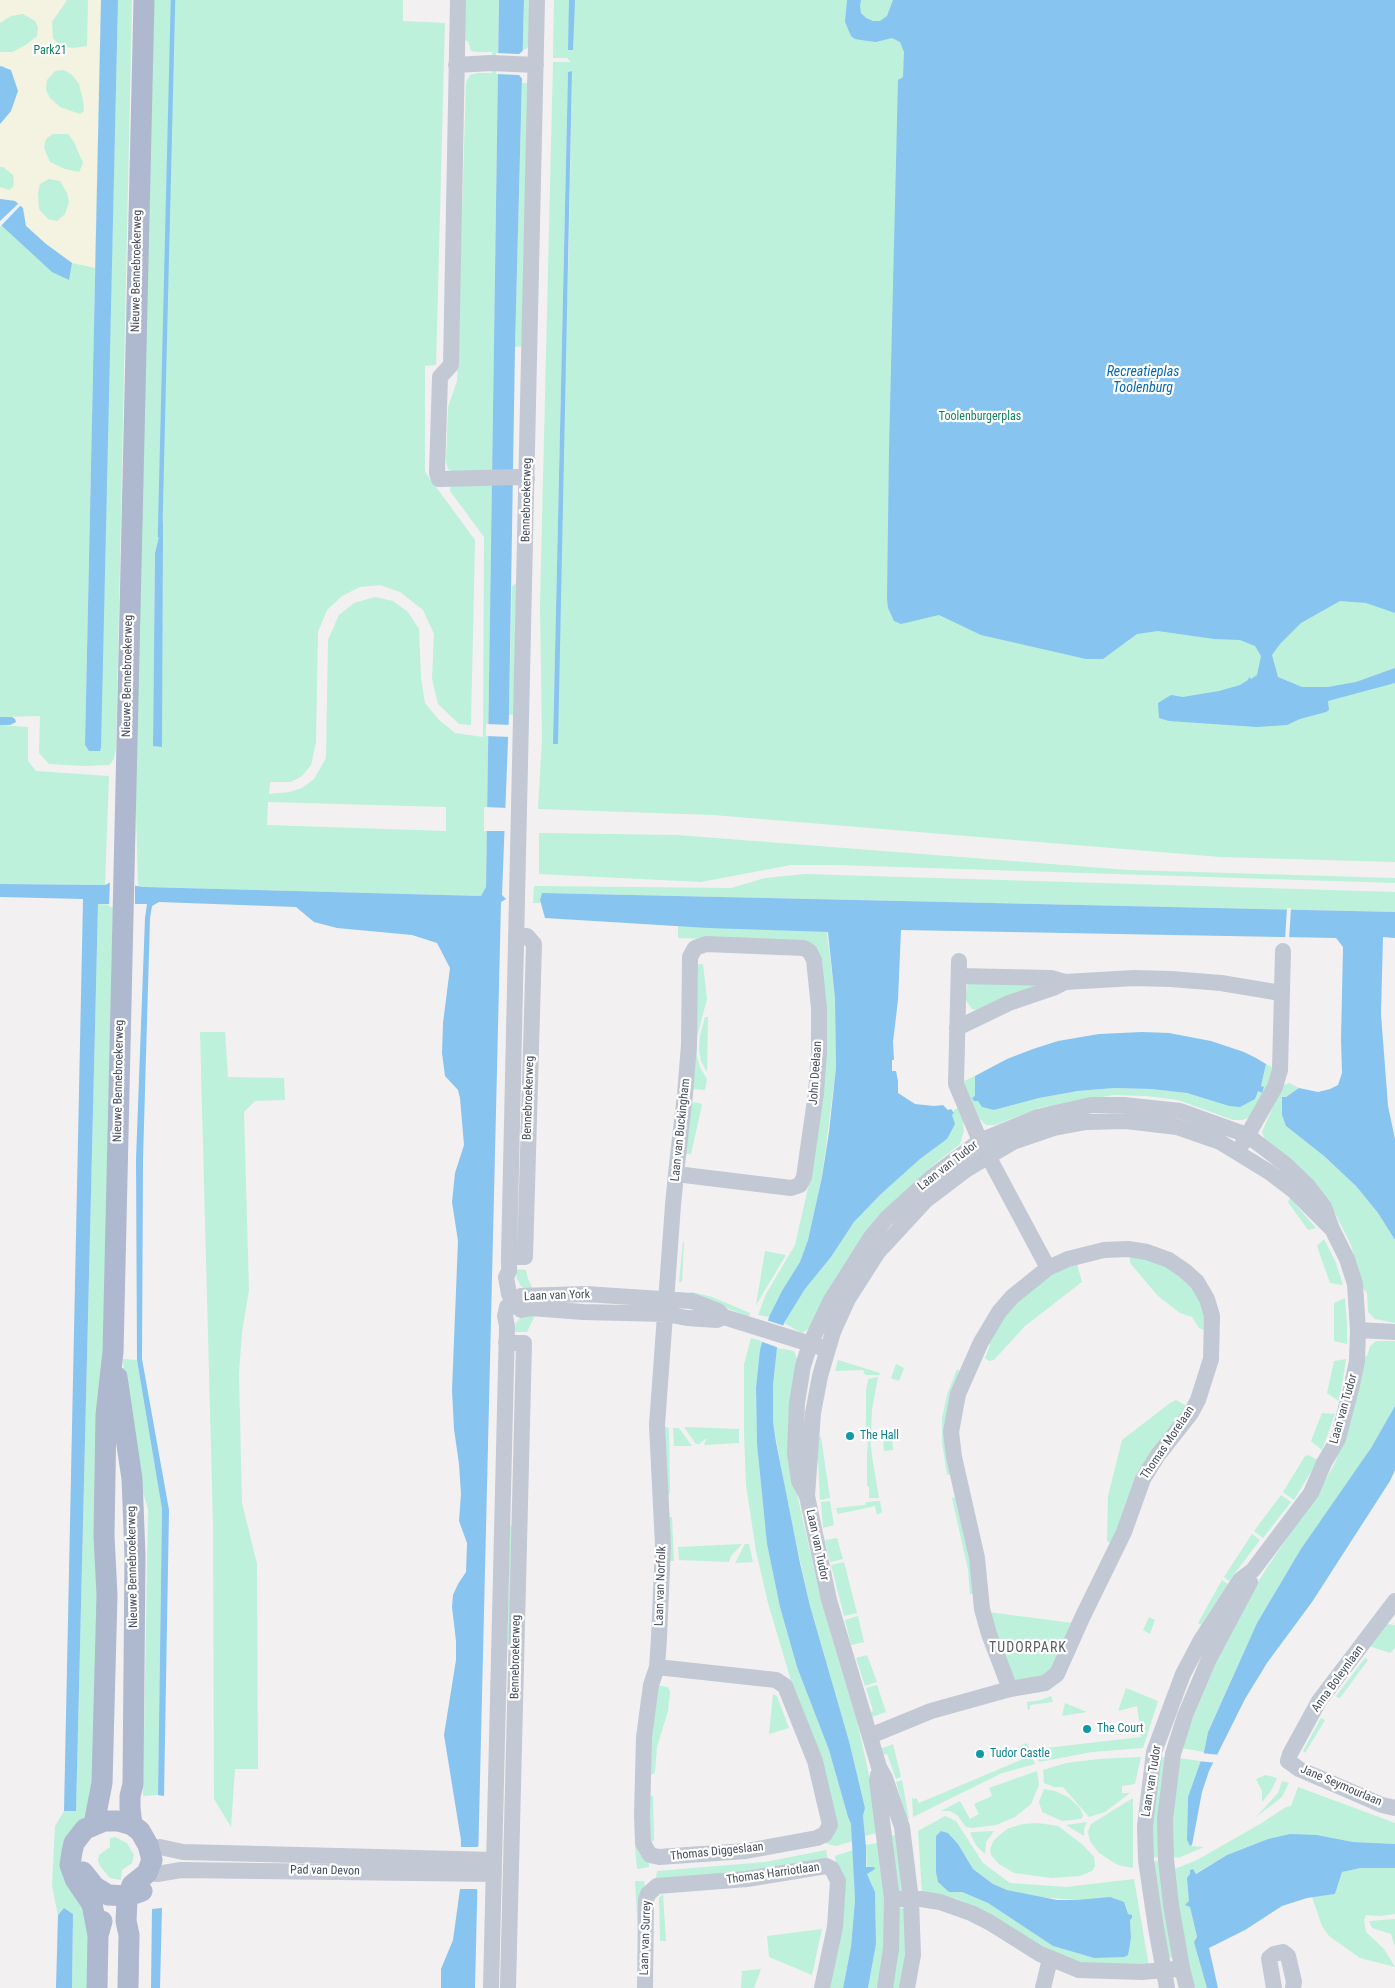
<!DOCTYPE html>
<html>
<head>
<meta charset="utf-8">
<style>
	body { margin:0 }
	canvas { display:block; background:#f2f0f0 }
</style>
</head>
<body>
<canvas width="1395" height="1988"></canvas>
<script>
const ctx = document.querySelector('canvas').getContext('2d');
ctx.lineJoin = 'round';
function fillPath(path, color) { ctx.fillStyle = color; ctx.fill(path, 'evenodd'); }
const poly = rows => new Path2D(rows.map(r => 'M' + r).join(''));
function trace(path, color, width, dash) { ctx.strokeStyle = color; ctx.lineWidth = width; ctx.lineCap = dash ? 'butt' : 'round'; ctx.setLineDash(dash || []); ctx.stroke(path); }
function write(font, color, halo, rows, align = 'center') {
  ctx.font = font + ' "Roboto Condensed",sans-serif'; ctx.lineWidth = 4.5; ctx.setLineDash([]); ctx.textBaseline = 'middle'; ctx.strokeStyle = halo; ctx.fillStyle = color; for (const [text, x, y, turn = 0] of rows) {
    ctx.save(); ctx.translate(x, y); ctx.rotate((+turn || 0) * Math.PI / 180); ctx.textAlign = isNaN(turn) ? turn : align; if (halo) ctx.strokeText(text, 0, 0); ctx.fillText(text, 0, 0); ctx.restore();
  }
}
const green = poly([
	[0,0,101,0,85,745,89,751,100,751,118,0,132,0,116,747,114,759,109,765,86,766,49,764,39,753,40,716,0,717],
	[152,0,403,0,403,21,445,23,436,365,425,366,425,472,475,540,471,725,459,724,438,704,432,679,434,634,423,610,400,592,380,585,360,587,342,596,327,610,318,632,316,742,311,765,302,776,291,782,270,782,269,794,290,792,302,788,314,779,326,758,328,640,339,615,354,603,375,597,393,601,408,612,419,629,421,678,425,703,439,720,455,733,483,737,484,537,450,491,450,484,454,473,448,469,446,462,448,407,457,381,466,82,470,75,478,73,492,73,492,52,477,52,471,51,468,41,464,40,465,0,499,0,486,887,481,896,144,887,138,885,135,778],
	[162,523,153,746,155,553],
	[268,802,446,807,446,831,267,825],
	[524,0,531,0,531,45,523,51],
	[554,0,569,0,569,27,573,0,1395,0,1395,862,1220,857,713,815,538,809,542,739,540,605,553,62,571,62,567,58,553,58],
	[572,71,569,241,553,744,568,72],
	[522,83,529,83,523,346,515,347],
	[518,582,515,716,509,714,512,586],
	[0,725,28,727,28,761,36,771,109,776,105,885,0,884],
	[539,833,677,835,1128,870,1395,878,1395,883,836,865,791,865,701,882,539,874],
	[805,874,1395,892,1395,912,542,893,540,903,533,903,534,886,731,888,765,878],
	[98,904,113,905,93,1812,70,1837,91,1915,89,1988,72,1988,73,1914,64,1908,58,1915,52,1886,55,1826,64,1811,76,1810],
	[678,926,827,932,835,999,836,1068,822,1177,808,1240,800,1262,769,1317,758,1315,766,1294,795,1245,811,1175,824,1088,806,942,678,938],
	[701,964,703,964,707,999,697,1037,697,1056,700,1067,707,1079,705,1090,692,1089,696,965],
	[1033,980,1034,988,979,1010,972,1009,965,999,968,983],
	[705,1017,708,1017,707,1072,701,1061,699,1049,700,1035],
	[200,1032,225,1032,228,1077,284,1078,285,1100,255,1101,244,1112,249,1290,242,1332,239,1373,242,1503,257,1564,258,1769,235,1769,231,1827,214,1799,213,1524],
	[1266,1064,1272,1067,1273,1078,1252,1113,1248,1118,1242,1120,1233,1120,1178,1100,1146,1096,1113,1095,1039,1108,995,1125,986,1125,977,1116,967,1098,964,1081,975,1076,975,1096,978,1101,994,1110,1039,1098,1078,1091,1114,1088,1151,1089,1187,1093,1229,1106,1258,1091,1262,1093,1261,1086],
	[1289,1083,1299,1088,1281,1100,1284,1103,1282,1115,1286,1126,1324,1156,1356,1186,1378,1213,1395,1240,1395,1323,1375,1319,1368,1312,1367,1293,1362,1287,1351,1245,1334,1211,1266,1142,1262,1132,1282,1086],
	[690,1102,700,1103,702,1105,691,1154,684,1154],
	[958,1108,965,1122,963,1124,964,1131,960,1144,932,1166,877,1217,827,1293,810,1328,802,1333,784,1323,805,1289,831,1257,854,1222,881,1194,920,1159,947,1139,952,1115,954,1113,954,1110],
	[1290,1198,1316,1228,1308,1230,1290,1205,1288,1202],
	[1324,1239,1336,1263,1343,1285,1330,1283,1317,1246],
	[683,1241,684,1243,682,1282,679,1282],
	[765,1251,786,1255,756,1305],
	[1130,1256,1143,1257,1174,1270,1199,1294,1208,1331,1199,1328,1192,1317,1180,1313,1158,1296,1130,1263],
	[1077,1264,1082,1282,1025,1326,994,1360,989,1361,985,1358,990,1345,987,1342,1002,1316,1048,1276],
	[515,1269,526,1270,528,1279,534,1291,527,1290,521,1286,517,1279],
	[692,1292,712,1297,750,1313,749,1317,690,1293],
	[1345,1298,1347,1324,1347,1344,1334,1341,1334,1303],
	[536,1313,527,1332,514,1332,516,1323,523,1315],
	[751,1338,762,1341,756,1388,757,1444,767,1544,780,1607,797,1667,829,1750,848,1817,851,1824,853,1841,836,1846,824,1843,833,1837,792,1684,768,1603,756,1551,746,1485,744,1433,744,1364],
	[1376,1341,1395,1341,1395,1406,1390,1416,1371,1448,1278,1589,1257,1623,1208,1731,1204,1752,1181,1748,1230,1628,1266,1569,1320,1490,1335,1463,1349,1424,1364,1356,1367,1356,1370,1346],
	[777,1348,794,1351,797,1359,794,1390,797,1494,823,1608,857,1721,872,1788,880,1832,865,1836,863,1816,865,1808,849,1741,810,1606,786,1496,773,1421,773,1385],
	[123,1359,137,1360,162,1509,158,1795,143,1796,148,1509,138,1476,126,1402],
	[1346,1359,1343,1379,1339,1401,1327,1393,1334,1361],
	[838,1360,880,1373,879,1375,865,1375,863,1370,835,1371],
	[896,1364,904,1368,899,1381,891,1378],
	[957,1369,961,1372,951,1474,947,1475,942,1443,942,1418,947,1395],
	[878,1377,872,1409,871,1433,868,1433,866,1428,866,1391,868,1379],
	[1176,1400,1187,1406,1112,1544,1107,1541,1108,1496,1122,1440,1170,1403],
	[1322,1413,1335,1414,1322,1450,1311,1441],
	[664,1427,669,1428,670,1492,668,1496],
	[684,1427,739,1429,739,1443,704,1445,707,1438,699,1444,696,1444],
	[673,1428,679,1428,692,1446,674,1446],
	[815,1436,821,1437,830,1498,820,1500,818,1460,813,1459],
	[892,1437,893,1450,884,1451,883,1438],
	[870,1438,872,1456,879,1498,869,1498,869,1487,867,1486,867,1454,868,1439],
	[1308,1455,1318,1460,1294,1500,1283,1492,1305,1456],
	[1281,1495,1291,1502,1263,1538,1254,1531],
	[956,1497,971,1568,974,1594,970,1594,968,1570,952,1498],
	[830,1501,834,1525,823,1528,821,1502],
	[880,1501,882,1512,877,1515,875,1506,838,1514,836,1508,865,1505,866,1502],
	[668,1517,672,1517,674,1561,670,1561],
	[514,1525,512,1647,507,1646,510,1526],
	[1252,1534,1260,1540,1229,1581,1224,1577],
	[837,1538,843,1559,830,1562,825,1540],
	[742,1544,731,1556,729,1562,679,1560,678,1547],
	[745,1544,749,1544,753,1562,735,1563],
	[844,1562,857,1613,844,1616,831,1565],
	[1222,1580,1228,1584,1201,1625,1198,1623],
	[988,1612,1073,1623,1049,1673,1039,1679,1013,1680],
	[858,1616,864,1642,851,1645,845,1620],
	[1149,1617,1155,1620,1150,1634,1143,1630],
	[1386,1624,1395,1625,1395,1648,1390,1653,1369,1646],
	[867,1655,877,1682,865,1686,856,1658],
	[1365,1658,1368,1660,1340,1698,1338,1698,1336,1696],
	[656,1685,668,1687,670,1692,668,1711,657,1747,655,1772,652,1775,647,1774],
	[877,1685,886,1712,869,1718,868,1713,873,1711,866,1688],
	[1126,1688,1158,1701,1143,1748,1092,1752,1039,1762,1037,1749,1141,1737,1137,1706,1118,1711],
	[773,1694,777,1696,789,1728,769,1734],
	[1051,1696,1053,1702,1030,1705,1030,1709,1028,1710,1027,1702,1041,1700],
	[1065,1703,1087,1712,1062,1716],
	[1321,1718,1325,1720,1305,1753,1303,1751],
	[1027,1743,1035,1764,1002,1773,913,1817,912,1796,913,1799,916,1798,919,1803,1023,1759,1018,1747],
	[893,1744,901,1777,896,1779,887,1754,882,1755,880,1749],
	[1141,1757,1135,1784,1122,1786,1122,1793,1130,1793,1105,1812,1089,1817,1063,1787,1054,1787,1044,1783,1043,1770,1066,1763,1099,1759],
	[1157,1757,1166,1757,1160,1857,1150,1858],
	[1178,1758,1201,1761,1188,1797,1187,1840,1190,1846,1204,1847,1178,1858,1169,1856],
	[1037,1771,1039,1785,1031,1804,1015,1817,996,1825,972,1828,966,1827,957,1815,950,1811,941,1811,960,1801,970,1819,979,1814,974,1804,992,1796,989,1788],
	[1266,1775,1277,1778,1271,1791,1262,1802,1262,1791,1256,1779],
	[902,1780,909,1819,907,1820,896,1782],
	[1282,1781,1289,1783,1282,1797,1256,1817,1278,1793],
	[1298,1787,1395,1823,1395,1844,1353,1842,1317,1835,1268,1839,1227,1855,1195,1874,1190,1907,1208,1988,1192,1988,1172,1870,1197,1860,1260,1824,1286,1807,1291,1806],
	[1044,1789,1055,1791,1068,1797,1080,1808,1083,1816,1081,1819,1062,1821,1042,1812,1039,1802],
	[648,1796,653,1796,654,1840,652,1842,648,1842],
	[1133,1798,1133,1868,1118,1865,1108,1859,1098,1852,1090,1841,1088,1832,1091,1824],
	[945,1816,956,1821,983,1863,1010,1883,1066,1887,1134,1879,1149,1966,1079,1963,1032,1943,976,1907,955,1898,922,1894,918,1831],
	[941,1831,948,1833,958,1844,973,1869,993,1884,1007,1890,1038,1897,1077,1900,1128,1914,1130,1920,1131,1938,1094,1958,1053,1946,988,1903,962,1892],
	[1087,1822,1084,1829,1084,1836,1066,1825],
	[1038,1823,1058,1826,1083,1845,1094,1857,1095,1866,1092,1871,1080,1876,1052,1878,1014,1873,999,1864,991,1855,990,1849,994,1840,1007,1829,1022,1824],
	[994,1831,986,1842,985,1854,976,1845,970,1833,972,1832],
	[897,1834,904,1892,899,1892,890,1837],
	[115,1837,127,1843,134,1855,132,1863,122,1870,121,1880,110,1878,100,1866,98,1860,99,1855,110,1847,110,1838],
	[881,1842,888,1890,882,1988,868,1988,876,1944,875,1892,867,1874,866,1845],
	[635,1846,638,1846,648,1859,649,1867,637,1869],
	[826,1850,828,1861,655,1883,657,1871,765,1862],
	[853,1850,855,1900,851,1947,843,1988,827,1988,836,1867,835,1856],
	[1160,1860,1173,1958,1167,1957,1151,1863],
	[1361,1868,1395,1868,1395,1914,1380,1916,1366,1915,1364,1920,1366,1932,1384,1949,1395,1967,1360,1958,1329,1936,1322,1926,1312,1897,1335,1894,1342,1872],
	[635,1881,644,1881,646,1890,638,1935],
	[663,1894,666,1941,660,1941,659,1898],
	[902,1908,907,1912,903,1988,892,1988,898,1909],
	[1395,1919,1395,1947,1391,1934,1372,1928,1369,1921],
	[822,1929,812,1975,769,1957,767,1936],
	[761,1969,754,1988,741,1988,742,1971]
]);
const sand = poly([
	[0,0,67,0,52,22,53,38,60,46,73,48,87,46,88,0,101,0,95,268,72,263,46,244,26,226,15,201,0,199,0,187,9,190,13,187,14,181,13,175,3,167,0,167,0,124,11,111,4,66,0,66,0,52,13,52,27,44,37,36,38,27,35,21,23,14,11,16,0,23],
	[64,70,72,75,79,84,83,100,84,111,80,114,60,107,50,98,46,90,47,80,55,71],
	[53,134,68,134,74,142,83,163,79,172,65,169,50,162,44,148,46,139],
	[49,179,60,181,67,193,69,202,65,214,57,221,48,219,39,209,38,193,40,184]
]);
const water = poly([
	[101,0,118,0,101,748,100,751,89,751,85,745],
	[499,0,524,0,515,347,509,714,502,895,506,899,501,902,475,1988,441,1988,441,1969,453,1940,460,1889,461,1840,444,1735,456,1660,456,1641,452,1607,453,1595,458,1584,466,1572,467,1543,459,1521,461,1494,459,1464,454,1429,452,1390,458,1241,452,1202,455,1173,464,1145,460,1098,458,1090,445,1076,442,1053,443,1023,450,968,437,943,412,935,337,928,314,922,296,907,159,902,152,906,150,918,143,1159,142,1359,169,1510,164,1796,158,1795,162,1509,137,1360,136,1159,145,918,147,904,98,904,76,1811,64,1811,83,899,0,897,0,884,105,885,111,882,144,887,481,896,486,887],
	[569,0,575,0,573,50,568,50],
	[847,0,861,0,860,6,861,13,866,18,873,21,880,21,887,16,893,0,1395,0,1395,613,1366,603,1340,601,1301,623,1280,644,1272,655,1278,677,1302,687,1328,687,1356,682,1395,668,1395,683,1328,701,1329,710,1326,712,1300,719,1287,725,1257,727,1169,721,1159,718,1158,703,1171,695,1183,697,1219,691,1240,685,1248,680,1249,677,1251,679,1257,675,1261,656,1255,646,1240,640,1214,639,1158,631,1137,634,1103,659,1086,659,981,635,939,615,901,624,894,621,888,608,887,598,889,450,898,80,903,77,904,52,900,42,892,38,876,42,868,41,855,39,851,36,845,22],
	[0,66,11,70,18,91,11,111,0,124],
	[572,71,558,744,553,744,568,72],
	[0,199,15,201,23,208,26,226,46,244,72,263,69,280,52,272,0,224],
	[163,520,162,747,153,746,155,553],
	[0,717,12,717,15,719,16,722,10,725,0,725],
	[542,893,1395,912,1395,938,1383,937,1381,1014,1388,1106,1395,1139,1395,1240,1378,1213,1356,1186,1324,1156,1286,1126,1282,1115,1282,1097,1286,1097,1299,1088,1318,1092,1330,1089,1338,1085,1342,1073,1341,1039,1343,947,1336,938,901,930,898,1000,893,1042,894,1060,892,1060,892,1071,896,1071,898,1081,898,1093,915,1104,934,1106,943,1105,948,1110,951,1109,954,1113,952,1115,955,1124,947,1139,920,1159,881,1194,854,1222,831,1257,805,1289,784,1323,777,1348,773,1385,773,1421,776,1442,800,1563,810,1606,849,1741,865,1808,863,1816,866,1847,866,1867,874,1867,875,1869,867,1874,875,1892,876,1944,868,1988,843,1988,851,1947,855,1900,851,1824,848,1817,829,1750,797,1667,780,1607,767,1544,757,1444,756,1388,760,1350,769,1317,782,1291,800,1262,808,1240,822,1177,829,1132,836,1068,835,999,828,932,708,928,545,918,540,900],
	[1142,1032,1169,1033,1211,1041,1244,1052,1256,1058,1266,1064,1261,1086,1264,1087,1262,1093,1258,1091,1255,1099,1240,1107,1229,1106,1187,1093,1151,1089,1114,1088,1078,1091,1039,1098,994,1110,982,1107,978,1101,974,1101,972,1098,975,1096,975,1076,1007,1059,1033,1049,1058,1041,1099,1034],
	[1395,1406,1395,1470,1390,1481,1312,1602,1267,1663,1245,1699,1209,1771,1202,1792,1192,1845,1190,1846,1187,1840,1188,1797,1204,1752,1208,1732,1257,1623,1301,1549,1371,1448],
	[941,1831,948,1833,958,1844,973,1869,993,1884,1007,1890,1057,1900,1077,1900,1110,1897,1124,1902,1128,1914,1132,1915,1132,1918,1130,1920,1131,1938,1128,1955,1124,1957,1094,1958,1053,1946,988,1903,962,1892,949,1892,938,1882,936,1872,936,1836],
	[1290,1834,1317,1835,1353,1842,1395,1844,1395,1868,1361,1868,1342,1872,1335,1894,1307,1898,1282,1906,1245,1930,1209,1948,1218,1988,1207,1988,1194,1942,1197,1937,1190,1907,1185,1905,1189,1901,1187,1878,1190,1874,1190,1870,1193,1869,1196,1874,1227,1855,1268,1839],
	[64,1908,73,1914,72,1988,56,1988,58,1915],
	[162,1908,160,1988,151,1988,152,1909]
]);
const pier = poly([
	[525,49,524,81,519,75,496,74,496,53,519,54],
	[19,203,21,205,0,227,0,221],
	[486,724,511,725,511,737,486,736],
	[484,807,508,808,507,831,484,831],
	[110,880,135,882,135,908,109,907],
	[1287,908,1291,908,1289,940,1285,940],
	[766,1320,785,1326,779,1348,760,1341],
	[1201,1753,1220,1755,1217,1763,1198,1761],
	[481,1844,480,1891,476,1889,458,1889,458,1847,477,1847]
]);
const stream = poly([
	[160,536,173,0]
]);
const minor = poly([
	[458,0,451,365,440,377,437,473,439,479,518,477,527,479],
	[456,65,491,63,536,65],
	[959,961,956,1084,980,1141,1048,1268],
	[959,976,1051,978,1065,982],
	[957,1028,1009,1003,1053,988,1065,982,1134,978,1171,979,1221,983,1281,993],
	[1091,1105,1124,1105,1180,1111,1247,1135,1285,1164,1307,1185,1324,1207,1332,1229,1294,1191,1269,1172,1220,1142,1177,1127,1126,1121,1086,1122,1054,1128,1013,1142,967,1169,926,1200,878,1252,848,1299,833,1332,820,1376,813,1413,807,1496,799,1481,795,1453,797,1403,803,1366,810,1344,831,1300,871,1237,886,1219,932,1177,980,1141,1038,1117,1091,1105],
	[1243,1143,1275,1087,1280,1070,1283,951],
	[1128,1249,1147,1252,1169,1260,1185,1271,1197,1282,1207,1299,1212,1316,1211,1359,1198,1400,1191,1413,1158,1455,1143,1479,1124,1532,1082,1618,1057,1674,1045,1683,1010,1689,989,1634,982,1609,977,1558,954,1457,951,1432,958,1394,981,1342,999,1312,1012,1297,1048,1268,1068,1259,1104,1250,1128,1249],
	[509,1257,525,1257,534,944,527,936,516,936],
	[724,1317,717,1320,687,1318,666,1314,583,1312,531,1308,521,1310,513,1301,521,1296,585,1294,692,1301,718,1311,724,1317,820,1347],
	[1358,1330,1395,1332],
	[506,1343,524,1343,508,1988],
	[807,1496,829,1600,879,1767,885,1778,902,1827,911,1900,913,1955,907,1988],
	[1395,1601,1319,1701,1290,1754,1288,1761,1299,1769,1382,1805,1395,1808],
	[657,1667,776,1680,785,1686,815,1761,830,1825,825,1834,817,1838,746,1851,659,1857,650,1855,643,1843,642,1816,644,1737,651,1685,657,1667,659,1638,663,1546,657,1425,673,1205,676,1174,685,1094,689,1045,690,957,695,948,706,944,804,948,810,952,814,960,819,1008,819,1052,816,1093,804,1177,800,1185,791,1188,676,1174],
	[870,1736,931,1711,1010,1689],
	[878,1775,877,1781,892,1899,891,1949,885,1988],
	[160,1847,183,1852,494,1860],
	[157,1874,181,1870,494,1874],
	[892,1899,921,1899,940,1902,971,1913,989,1922,1040,1954,1079,1970,1142,1972,1176,1969],
	[491,1988,507,1326,505,1316,507,1307,513,1301,509,1294,506,1277,509,1271,509,1257,537,0],
	[645,1988,646,1900,648,1894,657,1886,747,1879,826,1866,832,1869,838,1881,835,1927,822,1988],
	[1043,1988,1050,1959],
	[1167,1988,1156,1928,1146,1860,1145,1826,1154,1752,1183,1674,1201,1640,1240,1580,1253,1570,1311,1493,1324,1463,1338,1439,1352,1385,1357,1361,1358,1330,1355,1284,1347,1259,1332,1229],
	[1187,1988,1182,1968,1171,1905,1166,1859,1165,1819,1173,1754,1185,1716,1209,1659,1250,1582],
	[1274,1988,1269,1958,1274,1954,1283,1952,1288,1956,1294,1982,1293,1988]
]);
const major = poly([
	[117,1377,132,1479,135,1555,133,1784,130,1796,130,1808,132,1825],
	[94,1824,102,1783,107,1595,104,1536,106,1415,113,1352,144,0],
	[83,1872,95,1887,108,1895,128,1896,142,1891],
	[98,1935,92,1904,75,1879,70,1865,72,1852,74,1843,85,1829,104,1821,118,1821,132,1825,140,1831,148,1845,152,1860,147,1873,132,1885,127,1901,126,1921,129,1935,128,1988],
	[97,1988,98,1935,102,1921]
]);
const markers = [
	[850,1436,5,"#0f9aa8"],
	[1087,1729,5,"#0f9aa8"],
	[980,1754,5,"#0f9aa8"]
];
const parkNames = [
	["Park21",50,51],
	["Toolenburgerplas",980,417]
];
const streetNames = [
	["Nieuwe Bennebroekerweg",137,271,-89],
	["Bennebroekerweg",527,500,-89],
	["Nieuwe Bennebroekerweg",128,676,-89],
	["John Deelaan",816,1073,-86],
	["Nieuwe Bennebroekerweg",119,1081,-89],
	["Bennebroekerweg",529,1098,-88],
	["Laan van Buckingham",681,1130,-84],
	["Laan van Tudor",948,1166,-38],
	["Laan van York",557,1296,-2],
	["Laan van Tudor",1344,1409,-74],
	["Thomas Morelaan",1168,1443,-56],
	["Laan van Tudor",817,1545,78],
	["Nieuwe Bennebroekerweg",133,1567,-91],
	["Laan van Norfolk",661,1586,-88],
	["Bennebroekerweg",516,1657,-89],
	["Anna Boleynlaan",1338,1679,-54],
	["Laan van Tudor",1152,1781,-81],
	["Jane Seymourlaan",1341,1786,23],
	["Thomas Diggeslaan",717,1852,-6],
	["Pad van Devon",325,1871,1],
	["Thomas Harriotlaan",773,1874,-8],
	["Laan van Surrey",646,1938,-88]
];
const cultureNames = [
	["The Hall",860,1436],
	["The Court",1097,1729],
	["Tudor Castle",990,1754]
];
const waterNames = [
	["Recreatieplas",1143,372],
	["Toolenburg",1143,388]
];
const neighbourhoodNames = [
	["TUDORPARK",1028,1648]
];
fillPath(green, '#bdf1dc');
fillPath(sand, '#f4f2e0');
fillPath(water, '#88c4f0');
fillPath(pier, '#f2f0f0');
trace(stream, '#88c4f0', 4.5);
trace(minor, '#c3c8d5', 16);
trace(major, '#aeb8cf', 21);
for (const [x, y, r, color] of markers) { const dot = new Path2D(); dot.arc(x, y, r, 0, 2 * Math.PI); ctx.fillStyle = color; ctx.fill(dot); trace(dot, '#fff', 2); }
write('12px', '#148363', '#fff', parkNames);
write('12px', '#474e5e', '#fff', streetNames);
write('12px', '#0d838f', '#fff', cultureNames, 'left');
write('italic 14px', '#0769b1', '#fff', waterNames);
ctx.letterSpacing = '1px';
write('14px', '#5c5e65', '#fff', neighbourhoodNames);
ctx.letterSpacing = '0px';
</script>
</body>
</html>
